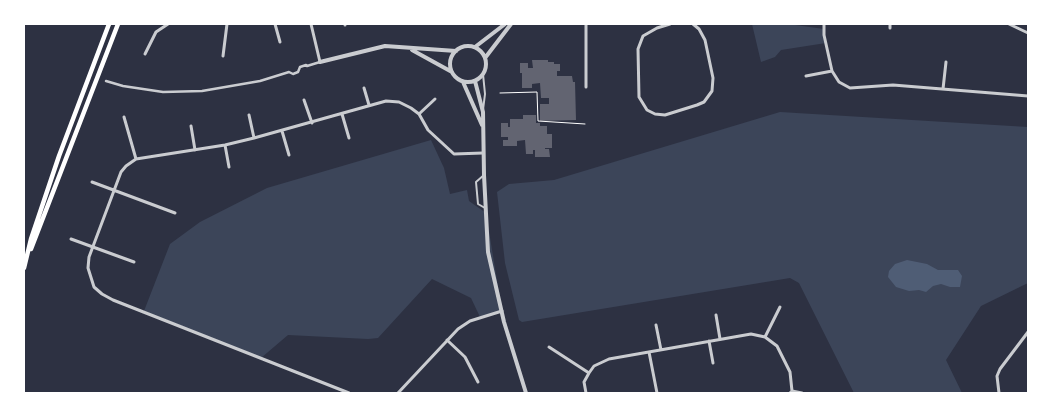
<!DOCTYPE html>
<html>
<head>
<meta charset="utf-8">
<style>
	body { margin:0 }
	#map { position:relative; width:1052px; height:417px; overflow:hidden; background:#2d3142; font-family:Lora,serif }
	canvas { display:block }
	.frame { position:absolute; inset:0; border:25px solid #fff; pointer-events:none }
</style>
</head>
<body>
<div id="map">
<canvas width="1052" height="417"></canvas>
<div class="frame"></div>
</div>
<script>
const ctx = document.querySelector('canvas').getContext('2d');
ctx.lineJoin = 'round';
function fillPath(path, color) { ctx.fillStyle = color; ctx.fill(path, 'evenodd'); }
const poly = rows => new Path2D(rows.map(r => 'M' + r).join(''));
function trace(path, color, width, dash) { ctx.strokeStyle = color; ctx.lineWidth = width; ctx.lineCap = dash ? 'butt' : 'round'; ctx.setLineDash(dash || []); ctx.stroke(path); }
const green = poly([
	[752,24,788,24,824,29,826,43,781,50,775,57,761,62],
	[780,112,1028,127,1028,283,981,306,946,360,962,393,854,393,799,283,790,278,522,322,519,320,505,263,497,192,509,184,554,180],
	[431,140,444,168,450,194,467,190,469,201,486,213,502,311,480,317,471,298,432,279,378,338,368,339,288,335,261,358,144,311,170,244,200,222,267,188]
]);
const water = poly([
	[907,260,927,264,938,270,958,270,962,276,960,287,950,287,941,284,933,286,926,292,919,290,909,291,896,287,888,277,889,271,895,264]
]);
const building = poly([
	[532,60,548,60,548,62,554,62,554,64,560,64,560,71,557,71,557,76,572,76,573,82,575,82,576,120,540,121,540,104,549,104,549,98,541,98,540,83,532,84,532,88,522,88,522,73,520,73,520,63,528,63,528,68,533,68],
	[523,115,536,115,536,123,540,123,540,126,547,126,547,134,552,134,552,148,545,148,545,149,549,149,550,157,535,157,535,150,533,150,533,154,526,154,525,140,517,141,517,146,503,146,503,140,508,140,508,137,501,137,501,123,508,123,508,127,510,127,510,119,523,119]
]);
const path = poly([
	[500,93,537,92,538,121,585,124]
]);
const service = poly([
	[483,74,485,94,483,110],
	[484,175,476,182,478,204,485,208]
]);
const pedestrian = poly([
	[106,81,123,86,163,92,202,91,260,81,289,72,293,74,298,72,300,67,306,65,307,66,320,62]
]);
const minor = poly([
	[275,24,280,42],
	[311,24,320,62],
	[345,24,345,25],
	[586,24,586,87],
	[670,24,657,28,643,36,638,49,639,97,647,110,655,114,665,115,697,105,704,102,712,91,713,78,705,40,699,29,693,24],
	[824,24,824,35,832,71,839,82,850,88,893,85,1028,96],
	[1009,24,1028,33],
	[890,28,890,24],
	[145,54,156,32,168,24],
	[223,56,227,24],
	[806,76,832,71],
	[364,88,369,105],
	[943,89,946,62],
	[304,100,312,123],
	[342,114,349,138],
	[419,114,435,99],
	[249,115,254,138],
	[124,117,136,159],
	[191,126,195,150],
	[282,131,289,155],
	[225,145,229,167],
	[92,182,175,213],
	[71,239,134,262],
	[716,315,720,339],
	[656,325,661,350],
	[765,337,780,307],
	[447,340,465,357,478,382],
	[709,341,713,363],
	[549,347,589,373],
	[649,352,657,393],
	[792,391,802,393],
	[349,393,113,300,102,294,94,287,88,268,89,257,121,172,126,166,136,159,225,145,254,138,386,101,399,102,411,108,419,114,428,130,454,154,483,153],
	[398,393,458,329,470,321,502,311],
	[586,393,584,382,589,373,594,366,609,359,751,334,765,337,777,346,790,372,792,391,790,393],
	[999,393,997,376,1000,369,1028,332]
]);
const tertiary = poly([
	'450 64a18 18 0 1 1 36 0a18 18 0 1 1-36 0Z',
	[475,47,505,24],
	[412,50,452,72],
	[485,58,511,24],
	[320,62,385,46,456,51],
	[475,81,483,112,484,175,488,252,504,322,526,393],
	[463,82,482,125]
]);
const secondary = poly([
	[31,249,118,24],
	[24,268,31,239,59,156,109,24]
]);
fillPath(green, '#3c4559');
fillPath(water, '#4f5d75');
fillPath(building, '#626471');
trace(path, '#fff', 1);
trace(service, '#caccd0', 2);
trace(pedestrian, '#caccd0', 2.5);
trace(minor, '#caccd0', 3);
trace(tertiary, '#caccd0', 4);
trace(secondary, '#fff', 4.5);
</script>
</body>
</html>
